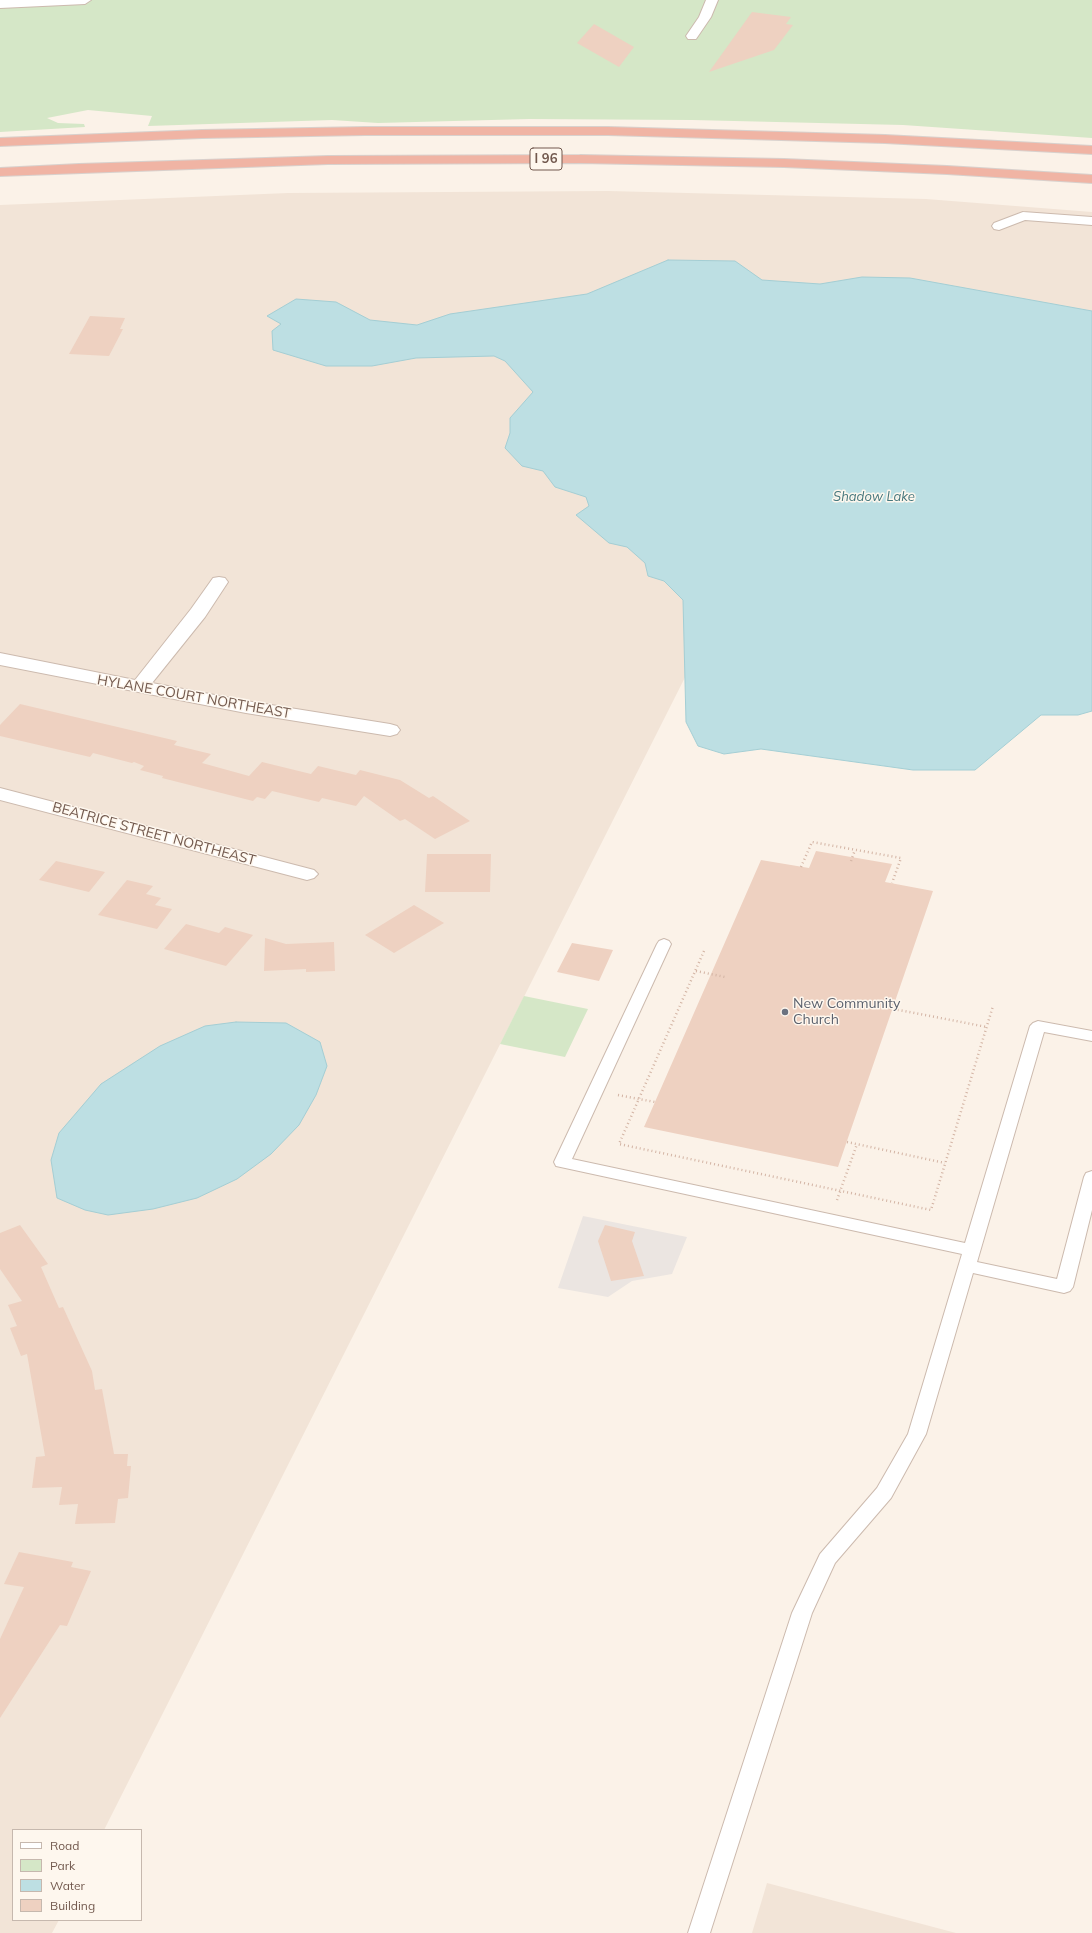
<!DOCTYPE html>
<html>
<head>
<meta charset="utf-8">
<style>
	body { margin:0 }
	#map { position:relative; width:1092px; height:1933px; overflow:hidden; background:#fbf2e8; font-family:Mulish,sans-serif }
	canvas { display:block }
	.legend { position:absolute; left:12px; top:1829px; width:130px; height:92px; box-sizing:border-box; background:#fef7ee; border:1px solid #c6b8ae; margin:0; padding:5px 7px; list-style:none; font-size:12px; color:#72594e }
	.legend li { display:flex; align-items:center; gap:8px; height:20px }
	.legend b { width:20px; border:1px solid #c6b8ae }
</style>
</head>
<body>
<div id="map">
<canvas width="1092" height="1933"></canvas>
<ul class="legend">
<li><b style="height:5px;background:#fff"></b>Road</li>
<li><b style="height:11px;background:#d5e7c7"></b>Park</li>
<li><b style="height:11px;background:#bddfe3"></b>Water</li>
<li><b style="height:11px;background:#eed1c1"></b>Building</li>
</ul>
</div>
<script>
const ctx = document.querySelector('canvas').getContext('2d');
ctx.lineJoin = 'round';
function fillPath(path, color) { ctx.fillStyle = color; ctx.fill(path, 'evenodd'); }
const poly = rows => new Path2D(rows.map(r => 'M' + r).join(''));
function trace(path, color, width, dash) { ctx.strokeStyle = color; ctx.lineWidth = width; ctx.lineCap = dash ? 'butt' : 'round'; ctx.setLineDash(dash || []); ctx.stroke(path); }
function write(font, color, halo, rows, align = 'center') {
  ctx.font = font + ' Mulish,sans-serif'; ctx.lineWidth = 3; ctx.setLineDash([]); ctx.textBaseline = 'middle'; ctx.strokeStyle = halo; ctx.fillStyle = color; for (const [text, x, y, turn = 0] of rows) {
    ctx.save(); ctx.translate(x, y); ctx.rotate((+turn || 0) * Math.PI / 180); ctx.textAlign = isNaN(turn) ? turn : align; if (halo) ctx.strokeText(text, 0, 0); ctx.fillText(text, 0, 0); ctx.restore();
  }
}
const residential = poly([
	[608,191,926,199,1092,212,1092,652,726,596,104,1830,13,1830,13,1920,59,1920,52,1933,0,1933,0,205,288,193],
	[767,1883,956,1933,752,1933]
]);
const industrial = poly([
	[583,1216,687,1237,672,1274,632,1281,608,1297,558,1288]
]);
const green = poly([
	[0,0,1092,0,1092,138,903,125,692,120,529,119,378,123,332,120,148,126,152,116,88,110,47,118,58,123,84,124,85,127,0,132],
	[524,996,588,1009,565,1057,500,1044]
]);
const water = poly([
	[668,260,735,261,762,280,820,284,862,277,910,278,1092,311,1092,711,1078,715,1041,715,975,770,913,770,761,749,724,754,698,746,686,722,683,600,664,581,648,576,645,563,627,547,609,543,576,515,589,506,586,497,555,487,543,471,522,466,505,448,510,433,510,418,533,392,505,361,494,356,416,358,372,366,326,366,273,350,272,331,281,324,267,316,296,299,336,302,370,320,417,325,450,314,587,294,668,260],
	[236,1022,286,1023,320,1042,327,1066,316,1095,299,1125,271,1154,237,1179,197,1198,153,1209,108,1215,85,1210,57,1198,51,1160,59,1133,101,1084,160,1046,205,1026,236,1022]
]);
const building = poly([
	[752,12,791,17,786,24,793,25,774,50,709,72],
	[594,24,634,47,619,67,577,43],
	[90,316,125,318,120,329,123,329,109,356,69,354],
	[20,704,177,741,174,745,211,754,202,763,249,776,262,762,311,774,318,766,356,775,360,770,400,780,429,798,433,796,470,821,435,839,405,819,400,821,364,796,356,806,322,798,319,802,272,791,265,799,257,797,253,801,162,778,163,776,140,770,144,766,134,762,132,763,93,753,90,757,0,736,0,725],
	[816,851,892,864,885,882,933,891,838,1167,644,1127,761,860,809,868],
	[427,854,491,854,490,892,425,892],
	[56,861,105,872,89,892,39,880],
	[127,880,153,886,146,894,161,898,155,905,172,909,157,929,98,915],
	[414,905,444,923,394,953,365,935],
	[186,924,219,933,225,927,253,935,226,966,164,949],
	[265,938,286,944,334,942,335,971,306,972,306,969,264,971],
	[572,943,613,950,599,981,557,972],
	[20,1225,48,1264,41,1267,59,1308,63,1307,92,1371,95,1390,102,1389,114,1454,128,1454,127,1466,131,1466,128,1498,118,1499,115,1523,75,1524,78,1504,59,1505,62,1487,32,1488,36,1457,45,1456,27,1354,21,1356,10,1328,17,1326,8,1305,22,1301,0,1269,0,1233],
	[605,1225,635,1232,632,1241,644,1276,611,1281,598,1241],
	[19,1552,73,1562,71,1567,91,1571,67,1626,60,1625,0,1718,0,1639,24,1587,4,1584]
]);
const path = poly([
	[851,861,855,850],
	[801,867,812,842,901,858,892,883],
	[704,951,619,1144,931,1210,993,1006],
	[696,971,725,977],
	[878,1006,987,1027],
	[618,1095,655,1102],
	[847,1142,945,1163],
	[837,1200,857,1144]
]);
const service = poly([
	[664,939,669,941,671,944,572,1159,965,1243,1030,1026,1033,1023,1038,1021,1092,1031,1092,1041,1044,1032,977,1262,1057,1279,1084,1177,1086,1173,1092,1171,1092,1210,1073,1287,1070,1291,1064,1293,973,1273,926,1434,891,1498,835,1563,812,1613,710,1933,688,1933,792,1613,820,1554,877,1488,908,1434,962,1254,556,1166,554,1162,657,944,659,941,664,939]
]);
const minor = poly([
	[0,0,91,0,85,4,0,8,0,0],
	[706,0,718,0,711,17,696,39,688,39,686,36,699,17,706,0],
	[1023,212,1092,217,1092,225,1025,220,999,230,994,229,992,226,994,223,1023,212],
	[219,577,225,578,228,582,205,617,152,683,246,701,390,724,397,726,400,730,397,734,390,736,246,713,0,665,0,653,135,680,191,609,213,578,219,577],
	[0,788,314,870,318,874,314,878,307,880,0,800,0,788]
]);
const motorway = poly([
	[365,127,608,127,885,135,1092,146,1092,154,885,143,608,135,365,135,202,138,0,146,0,138,202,130,365,127],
	[580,155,784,159,947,166,1092,175,1092,183,947,174,784,167,580,163,328,164,0,176,0,168,79,164,328,156,580,155]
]);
const markers = [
	[785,1012,4,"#6b7280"]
];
const shields = [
	[546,159,32]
];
const shieldNames = [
	["I 96",546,159]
];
const farWaternames = [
	["Shadow Lake",874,497]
];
const streetNames = [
	["HYLANE COURT NORTHEAST",194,697,10],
	["BEATRICE STREET NORTHEAST",154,834,15]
];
const worshipNames = [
	["New Community",793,1004],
	["Church",793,1020]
];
fillPath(residential, '#f2e4d7');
fillPath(industrial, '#ebe5e1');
fillPath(green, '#d5e7c7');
fillPath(water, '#bddfe3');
trace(water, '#a4ced4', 1);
fillPath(building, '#eed1c1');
trace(service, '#ccbaae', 2);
trace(minor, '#ccbaae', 2);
trace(motorway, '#d8d1cd', 2);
trace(path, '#d3b4a4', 2.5, [1, 3]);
fillPath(service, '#fff');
fillPath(minor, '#fff');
fillPath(motorway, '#f0b4a4');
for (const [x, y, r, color] of markers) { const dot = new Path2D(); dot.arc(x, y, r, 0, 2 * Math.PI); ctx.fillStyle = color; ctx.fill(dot); trace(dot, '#fef7ee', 1.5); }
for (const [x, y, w] of shields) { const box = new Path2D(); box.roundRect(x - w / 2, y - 11, w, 22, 3); ctx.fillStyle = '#fef7ee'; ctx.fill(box); trace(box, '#72594e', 1); }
write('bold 13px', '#72594e', null, shieldNames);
write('italic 13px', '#46777d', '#fef7ee', farWaternames);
write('14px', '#72594e', '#fef7ee', streetNames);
write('14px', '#5b616d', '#fef7ee', worshipNames, 'left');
</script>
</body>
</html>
